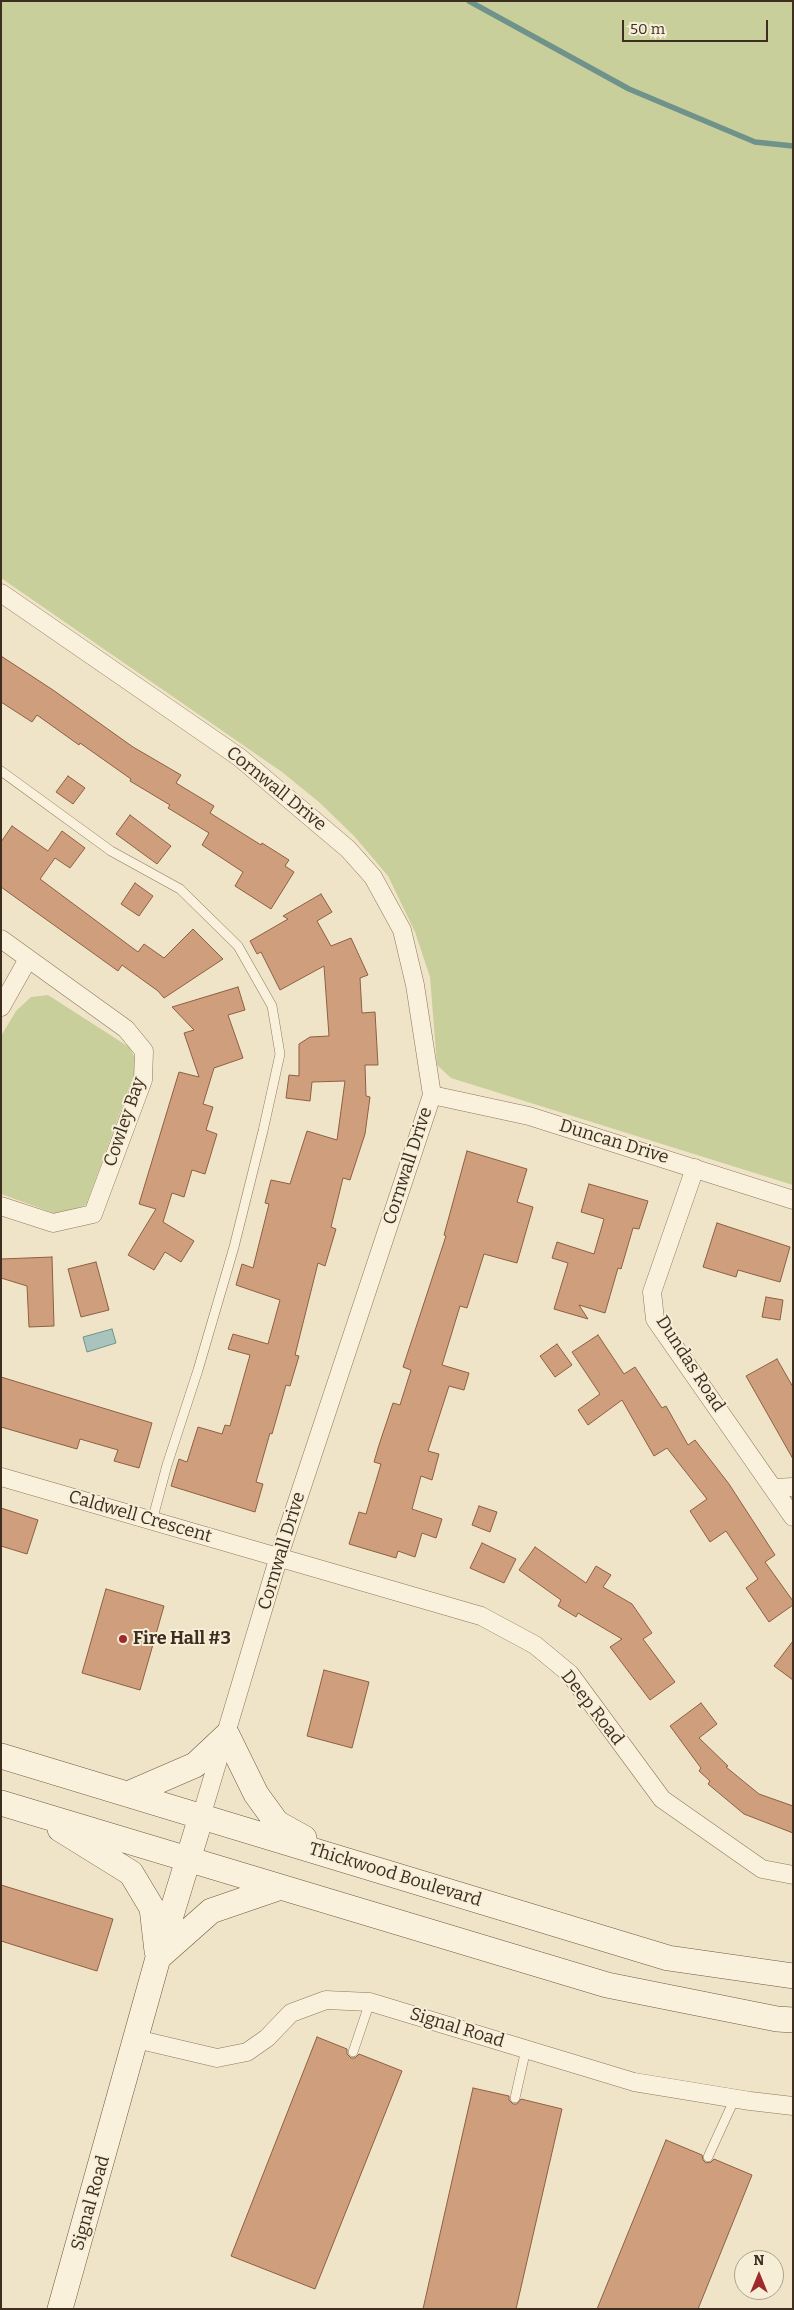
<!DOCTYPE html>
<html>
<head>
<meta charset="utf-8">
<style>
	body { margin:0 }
	#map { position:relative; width:794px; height:2310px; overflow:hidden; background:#f0e4c8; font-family:Bitter,serif }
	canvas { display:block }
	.frame { position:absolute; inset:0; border:2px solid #3d2e20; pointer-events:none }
	.north { position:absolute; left:734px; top:2250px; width:50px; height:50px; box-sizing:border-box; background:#f7eed8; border:1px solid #ada18e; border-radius:50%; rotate:0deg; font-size:14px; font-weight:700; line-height:20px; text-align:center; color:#3d2e20 }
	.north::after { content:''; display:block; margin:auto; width:18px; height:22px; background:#9e2a2b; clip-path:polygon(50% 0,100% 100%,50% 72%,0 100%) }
	.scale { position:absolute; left:622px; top:20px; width:146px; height:22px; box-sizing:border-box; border:2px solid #3d2e20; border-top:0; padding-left:6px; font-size:15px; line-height:18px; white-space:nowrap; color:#3d2e20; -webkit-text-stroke:4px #f7eed8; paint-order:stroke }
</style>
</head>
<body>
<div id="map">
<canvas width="794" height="2310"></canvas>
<div class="frame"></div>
<div class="north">N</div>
<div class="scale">50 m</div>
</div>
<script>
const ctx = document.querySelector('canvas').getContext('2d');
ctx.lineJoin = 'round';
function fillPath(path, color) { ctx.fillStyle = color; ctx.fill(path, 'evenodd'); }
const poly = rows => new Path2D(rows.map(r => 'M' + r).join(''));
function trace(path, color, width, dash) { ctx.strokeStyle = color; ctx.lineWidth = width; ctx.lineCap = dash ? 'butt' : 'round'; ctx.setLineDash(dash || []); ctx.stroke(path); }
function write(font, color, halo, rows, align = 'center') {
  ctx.font = font + ' Bitter,serif'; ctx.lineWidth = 4; ctx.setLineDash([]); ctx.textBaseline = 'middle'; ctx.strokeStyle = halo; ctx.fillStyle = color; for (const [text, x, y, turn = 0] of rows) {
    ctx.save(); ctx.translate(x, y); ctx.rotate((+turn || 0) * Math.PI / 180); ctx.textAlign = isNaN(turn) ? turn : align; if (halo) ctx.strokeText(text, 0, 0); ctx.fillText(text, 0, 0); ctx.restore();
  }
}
const green = poly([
	[1,1,793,1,793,1185,451,1078,437,1065,430,977,415,932,388,876,354,836,320,803,282,772,1,578],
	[48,995,129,1047,138,1064,86,1205,59,1215,1,1194,1,1036,16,1011,31,997]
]);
const water = poly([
	[112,1329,116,1343,87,1352,83,1337,112,1329]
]);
const stream = poly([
	[469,1,629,89,755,142,793,146]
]);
const building = poly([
	[1,656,53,690,133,747,181,775,176,783,214,806,210,813,261,845,262,843,289,860,285,866,294,872,271,909,235,886,243,872,202,845,209,833,168,808,170,805,130,781,131,779,80,743,79,745,37,715,32,722,1,702,1,656],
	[68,776,85,788,73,804,56,792,68,776],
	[130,815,171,846,157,864,116,834,130,815],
	[12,826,48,851,62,831,85,848,70,868,55,858,40,879,138,952,144,944,164,958,193,929,223,959,164,998,158,991,122,965,118,971,1,887,1,842,12,826],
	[135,883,153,896,139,916,121,904,135,883],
	[321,894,332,912,317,921,331,946,351,938,368,975,360,978,362,1013,375,1012,378,1065,365,1065,366,1096,370,1097,365,1134,350,1180,343,1178,331,1227,336,1229,325,1266,318,1263,295,1355,299,1356,290,1386,286,1385,272,1434,270,1433,256,1482,263,1484,255,1512,171,1486,179,1459,187,1462,198,1427,222,1434,225,1425,230,1426,250,1355,228,1349,233,1334,268,1344,280,1300,236,1285,242,1264,253,1268,269,1204,265,1203,271,1180,290,1184,307,1131,337,1140,345,1081,312,1082,310,1101,286,1098,289,1075,299,1076,299,1044,310,1037,329,1036,324,966,280,990,261,952,257,954,250,941,288,919,283,916,321,894],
	[238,987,245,1010,228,1015,243,1058,214,1068,203,1104,213,1107,206,1130,217,1134,205,1174,192,1170,184,1197,172,1193,163,1222,194,1241,181,1262,165,1252,154,1270,128,1255,156,1209,139,1204,179,1072,199,1077,184,1033,194,1030,172,1007,238,987],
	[467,1151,527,1169,517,1202,533,1207,517,1263,484,1254,467,1308,460,1306,442,1365,469,1373,464,1390,449,1386,428,1451,439,1454,432,1480,421,1476,412,1509,442,1519,436,1538,422,1533,415,1557,398,1551,396,1558,349,1544,359,1512,366,1514,381,1464,374,1462,379,1445,393,1403,400,1405,411,1370,403,1367,446,1236,444,1235,467,1151],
	[589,1184,648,1201,639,1229,633,1228,621,1269,618,1268,605,1313,579,1305,588,1319,554,1309,568,1263,552,1258,557,1242,594,1254,604,1219,581,1212,589,1184],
	[717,1223,790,1247,780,1282,738,1270,736,1277,703,1267,717,1223],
	[52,1257,54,1326,29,1327,27,1286,1,1278,1,1259,52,1257],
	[96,1262,109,1310,81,1317,68,1269,96,1262],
	[766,1297,783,1300,780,1320,762,1317,766,1297],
	[598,1335,624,1374,635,1367,662,1408,666,1406,688,1445,695,1440,729,1484,775,1555,765,1562,793,1601,793,1605,769,1622,746,1588,758,1579,726,1531,710,1542,690,1511,707,1499,667,1448,654,1456,622,1400,588,1425,578,1410,600,1394,572,1352,598,1335],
	[557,1344,572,1365,555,1377,540,1356,557,1344],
	[777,1359,793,1387,793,1459,746,1376,777,1359],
	[1,1377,152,1423,139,1468,114,1461,118,1450,80,1439,77,1449,1,1427,1,1377],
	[479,1506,497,1512,490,1532,472,1525,479,1506],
	[1,1508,38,1520,27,1554,1,1546,1,1508],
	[482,1543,516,1559,504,1583,470,1568,482,1543],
	[535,1547,586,1583,596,1566,611,1575,603,1587,632,1604,652,1633,643,1639,675,1682,650,1700,610,1647,622,1639,578,1613,576,1617,558,1606,561,1600,519,1570,535,1547],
	[106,1589,164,1606,140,1690,82,1673,106,1589],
	[793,1641,793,1680,774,1666,793,1641],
	[324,1670,369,1682,352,1748,307,1736,324,1670],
	[701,1703,717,1724,699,1738,728,1766,726,1767,759,1794,793,1806,793,1833,744,1814,708,1784,710,1781,699,1771,701,1768,670,1726,701,1703],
	[1,1885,113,1919,97,1971,1,1941,1,1885],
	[317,2037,347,2049,347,2054,351,2058,355,2058,359,2054,402,2071,315,2289,231,2256,317,2037],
	[473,2088,509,2096,509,2100,513,2104,517,2104,521,2099,562,2109,516,2309,423,2309,473,2088],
	[666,2140,702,2155,703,2160,706,2163,711,2162,714,2159,752,2175,698,2309,597,2309,666,2140]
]);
const lane = poly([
	[1,771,111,851,180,889,238,946,272,1006,280,1054,263,1131,234,1247,198,1370,167,1465,152,1521],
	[353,2052,370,2002],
	[515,2098,526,2049],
	[708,2157,735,2098]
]);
const street = poly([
	[1,593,239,757,348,849,373,877,402,930,415,985,432,1095,279,1556,201,1817],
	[1,939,126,1029,144,1051,143,1080,93,1214,53,1223,1,1206],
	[1,1007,28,959],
	[432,1095,529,1116,793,1200],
	[695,1168,652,1292,655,1319,793,1517],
	[1,1477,481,1616,535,1645,570,1674,662,1799,762,1869,793,1875],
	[774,1488,793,1487],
	[136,2039,217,2058,247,2052,267,2038,291,2013,326,2000,370,2002,634,2082,750,2101,793,2106]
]);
const secondary = poly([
	[1,1756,668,1958,793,1976],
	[128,1794,195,1765,227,1735,256,1794,277,1823,304,1838],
	[1,1803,607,1985,777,2019,793,2020],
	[60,1829,131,1873,152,1908,157,1951],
	[158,1958,211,1911,281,1887],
	[60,2309,158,1958,201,1817]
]);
const markers = [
	[123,1639,5,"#9e2a2b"]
];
const streetNames = [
	["Cornwall Drive",276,789,39],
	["Cowley Bay",125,1122,-71],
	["Duncan Drive",614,1142,17],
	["Cornwall Drive",408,1166,-72],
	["Dundas Road",690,1364,57],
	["Caldwell Crescent",140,1517,16],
	["Cornwall Drive",282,1551,-73],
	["Deep Road",592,1708,52],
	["Thickwood Boulevard",395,1875,17],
	["Signal Road",457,2028,17],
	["Signal Road",91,2203,-74]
];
const poiNames = [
	["Fire Hall #3",133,1639]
];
fillPath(green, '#c9cf9b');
fillPath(water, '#a9c4bc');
trace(water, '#6f938a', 1);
trace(stream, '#6f938a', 5.5);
fillPath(building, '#cf9f7d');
trace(building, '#8d5f41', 1);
trace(lane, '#8d765c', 10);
trace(street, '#8d765c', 19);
trace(secondary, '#6f573f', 26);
trace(lane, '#faf1dc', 9);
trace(street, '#faf1dc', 18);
trace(secondary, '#faf1dc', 25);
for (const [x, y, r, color] of markers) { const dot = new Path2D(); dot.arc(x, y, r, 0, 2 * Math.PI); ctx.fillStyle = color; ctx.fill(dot); trace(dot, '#f7eed8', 2); }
write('18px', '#3d2e20', '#f7eed8', streetNames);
write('bold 18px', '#3d2e20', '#f7eed8', poiNames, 'left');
</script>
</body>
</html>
